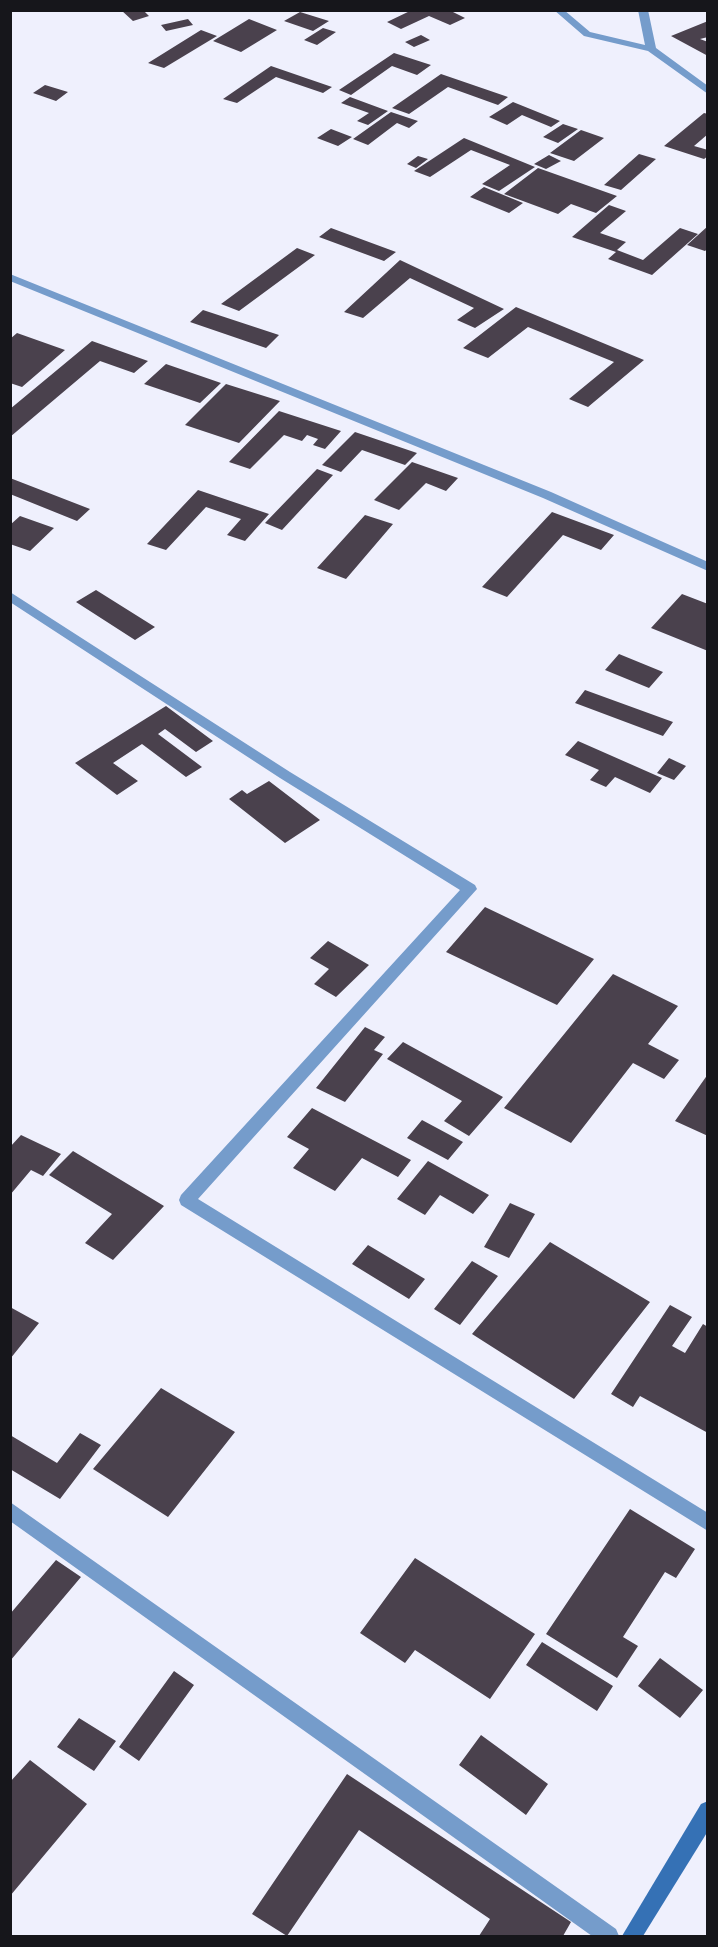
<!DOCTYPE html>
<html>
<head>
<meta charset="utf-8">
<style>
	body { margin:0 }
	#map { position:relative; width:718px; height:1947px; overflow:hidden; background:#eff0fd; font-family:Arial,sans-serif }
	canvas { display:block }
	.frame { position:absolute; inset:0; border:12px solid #16161b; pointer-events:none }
</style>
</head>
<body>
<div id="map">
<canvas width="718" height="1947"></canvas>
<div class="frame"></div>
</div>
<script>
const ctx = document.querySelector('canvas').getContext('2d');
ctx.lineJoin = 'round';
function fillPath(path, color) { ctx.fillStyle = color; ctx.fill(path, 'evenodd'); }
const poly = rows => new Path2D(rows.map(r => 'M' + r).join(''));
const building = poly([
	[121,10,143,10,149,16,133,21],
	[412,10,449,10,465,18,450,25,429,16,401,29,387,22],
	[300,12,329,21,313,31,284,21],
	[188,19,193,25,166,31,161,25],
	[249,19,277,30,241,52,213,41],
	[708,21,708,37,700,39,708,42,708,56,671,36],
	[323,28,336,32,317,45,304,40],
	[201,30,217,36,164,68,148,63],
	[421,35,430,40,414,47,405,42],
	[394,53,431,65,417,75,392,66,351,95,339,90],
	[271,66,332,87,323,93,276,77,237,103,223,99],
	[441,74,508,97,498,105,448,87,409,114,392,108],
	[45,85,68,92,56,101,33,93],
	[350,97,388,111,368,125,357,121,369,113,341,103],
	[513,102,560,121,551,127,522,115,507,125,489,117],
	[391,112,418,121,409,128,397,123,368,145,353,139],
	[704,113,708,114,708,134,694,146,708,150,708,156,704,159,664,146],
	[563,124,578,129,558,143,543,137],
	[331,129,352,137,338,146,317,138],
	[581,130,604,138,574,161,550,153],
	[464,138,535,167,499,191,482,184,510,165,471,150,430,177,414,171],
	[639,154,656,159,621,190,604,185],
	[549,155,561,161,546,169,534,164],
	[418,156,428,159,416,168,407,164],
	[538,168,617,196,596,213,571,204,558,214,504,194],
	[484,187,523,203,509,213,470,197],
	[609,205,626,211,600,233,626,242,617,250,643,260,680,228,698,234,652,275,608,259,616,252,572,237],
	[708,226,708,248,705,251,687,245],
	[331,228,396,252,384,261,319,237],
	[297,248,315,255,239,311,221,304],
	[400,260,504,309,475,328,457,320,474,308,410,278,363,318,344,312],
	[516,307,644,360,588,407,569,399,614,362,528,327,488,358,463,348],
	[203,310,279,335,266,348,190,322],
	[17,333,65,350,22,387,10,383,10,339],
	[92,341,148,361,134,373,100,361,10,437,10,409],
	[166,364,221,383,200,403,144,384],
	[226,384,280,401,239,443,185,425],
	[279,411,341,431,325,449,313,445,318,439,307,435,302,441,284,435,250,469,229,462],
	[355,432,417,453,405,465,362,450,341,472,322,465],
	[412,462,458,478,446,491,426,483,399,510,374,500],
	[317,469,333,475,282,530,265,523],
	[10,478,90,509,77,521,10,494],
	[198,490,269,514,245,541,227,535,241,519,206,507,166,550,147,544],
	[552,512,614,535,601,550,563,535,507,597,482,587],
	[365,515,393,524,346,579,317,568],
	[20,516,54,528,30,551,10,544,10,525],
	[96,590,155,627,135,640,76,602],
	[682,594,708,604,708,651,651,628],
	[619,654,663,672,649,688,605,670],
	[585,690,673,722,663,736,575,703],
	[166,706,213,741,196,752,165,729,158,734,202,767,186,777,142,744,113,763,138,781,117,795,75,763],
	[578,741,662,778,650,793,615,777,606,787,590,780,599,770,565,755],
	[669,758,686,766,674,780,657,773],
	[269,781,320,820,285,843,229,799,242,790,247,794],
	[485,907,594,959,557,1005,446,952],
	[328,941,369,965,336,997,314,984,329,969,310,958],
	[613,974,678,1006,648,1044,679,1060,664,1079,633,1063,571,1143,504,1108],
	[365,1027,385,1037,374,1050,383,1054,345,1102,316,1088],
	[403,1042,503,1097,469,1136,444,1121,462,1101,387,1059],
	[708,1074,708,1136,675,1121],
	[312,1108,411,1160,398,1177,362,1158,335,1191,293,1168,309,1149,287,1137],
	[422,1120,463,1142,448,1160,407,1138],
	[21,1135,61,1154,43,1176,31,1170,10,1195,10,1147],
	[73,1151,164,1206,113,1260,85,1243,112,1214,49,1175],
	[428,1161,489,1195,473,1214,440,1195,425,1215,397,1199],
	[510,1203,535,1214,509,1258,484,1247],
	[550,1242,650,1302,574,1399,472,1334],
	[368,1245,425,1279,409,1299,352,1264],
	[472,1261,498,1276,460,1325,434,1309],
	[670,1305,692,1317,672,1346,685,1353,703,1324,708,1327,708,1433,640,1396,633,1407,611,1394],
	[10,1307,39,1323,10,1359],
	[161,1388,235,1432,168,1517,93,1469],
	[80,1433,101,1445,60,1499,10,1469,10,1435,57,1463],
	[630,1509,695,1549,676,1578,665,1572,623,1637,638,1646,617,1678,546,1634],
	[415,1558,535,1634,490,1699,415,1650,405,1663,360,1633],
	[56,1560,81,1577,10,1661,10,1614],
	[542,1642,613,1686,597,1711,526,1665],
	[660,1658,703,1690,680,1718,638,1686],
	[174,1671,194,1685,139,1761,119,1747],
	[79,1718,116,1741,94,1771,57,1747],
	[481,1735,548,1784,526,1815,459,1765],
	[30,1760,87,1804,10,1896,10,1782],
	[347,1774,571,1922,563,1936,479,1936,490,1919,359,1830,287,1936,252,1914]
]);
const minor = poly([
	[554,10,564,10,590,32,645,45,638,10,648,10,656,48,708,86,708,94,648,51,584,36,554,10],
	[10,592,290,772,475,885,477,889,198,1199,708,1513,708,1531,181,1205,179,1200,181,1195,460,890,280,778,10,602,10,592],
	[10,1502,616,1929,619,1936,592,1936,10,1521,10,1502]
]);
const tertiary = poly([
	[10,274,551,492,708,562,708,571,543,498,10,281,10,274]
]);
const secondary = poly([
	[708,1801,708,1831,643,1936,622,1936,701,1804,708,1801]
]);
fillPath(building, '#4a414d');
fillPath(minor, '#759ccb');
fillPath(tertiary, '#759ccb');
fillPath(secondary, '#3571b5');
</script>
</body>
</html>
